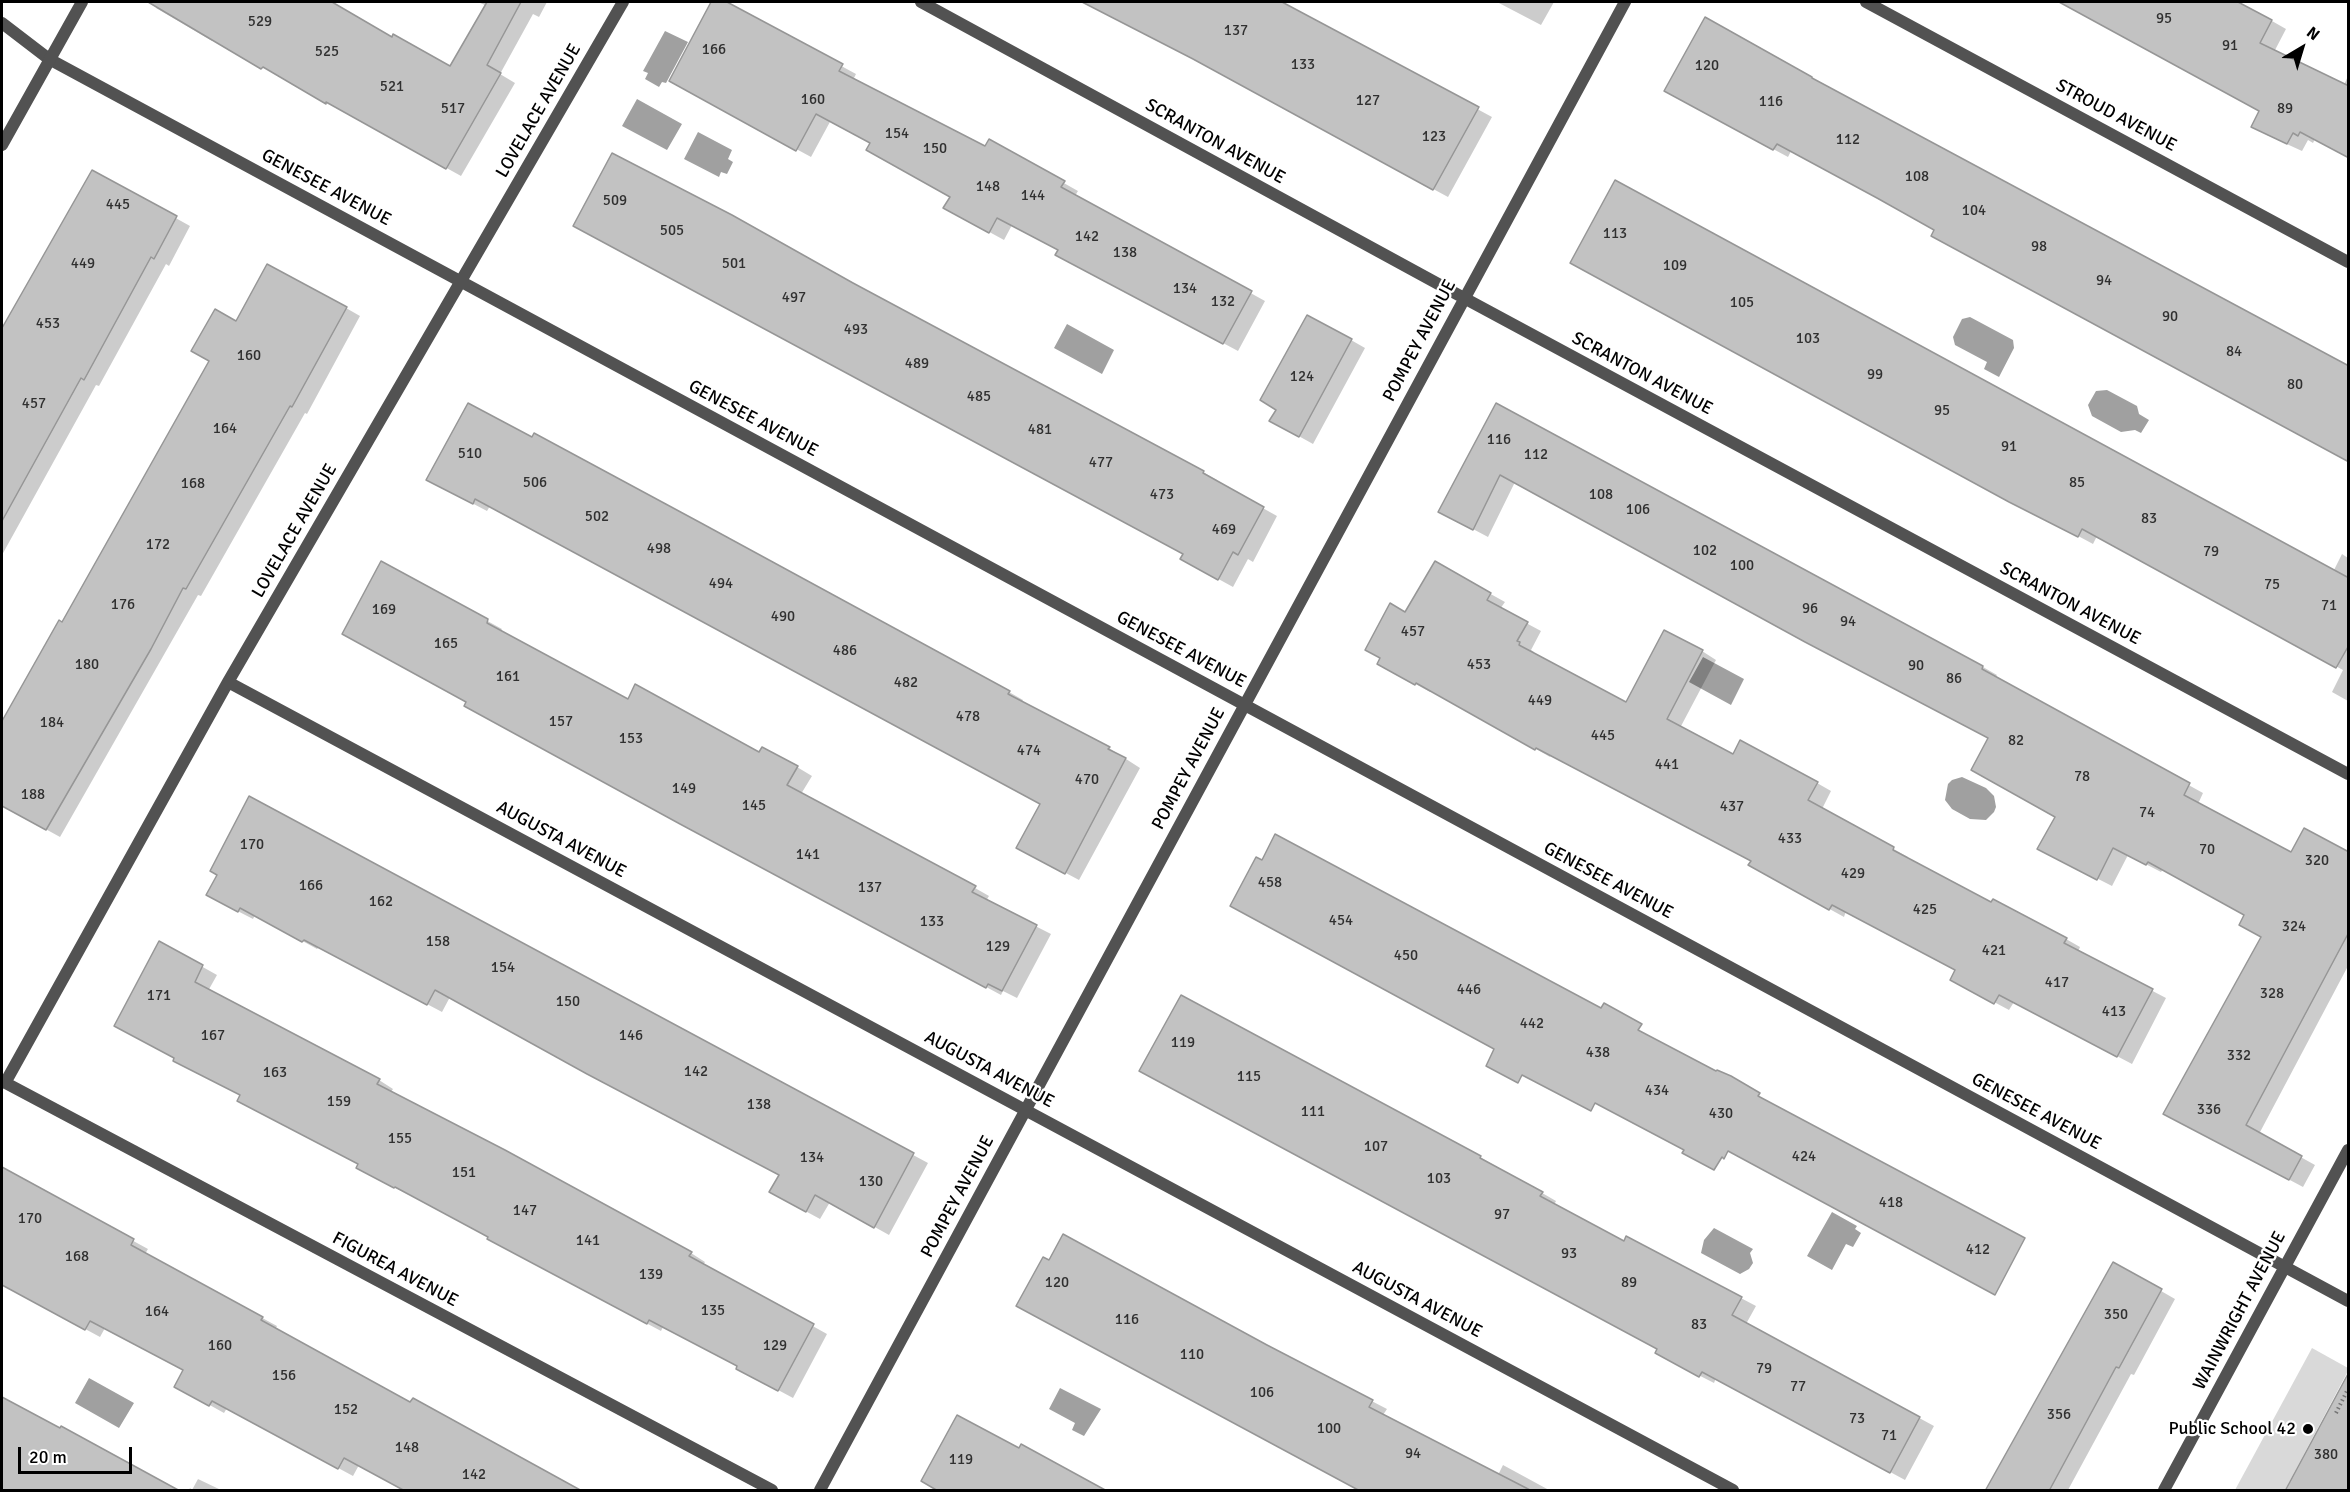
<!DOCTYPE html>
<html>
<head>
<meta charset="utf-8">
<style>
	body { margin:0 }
	#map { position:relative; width:2350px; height:1492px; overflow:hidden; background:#fff; font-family:Signika,sans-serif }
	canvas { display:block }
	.frame { position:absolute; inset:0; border:3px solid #000; pointer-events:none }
	.north { position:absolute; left:2272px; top:18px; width:60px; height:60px; -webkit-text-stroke:4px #fff; paint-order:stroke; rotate:38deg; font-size:16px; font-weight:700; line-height:24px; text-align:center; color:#000 }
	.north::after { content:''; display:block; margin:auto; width:21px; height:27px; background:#000; clip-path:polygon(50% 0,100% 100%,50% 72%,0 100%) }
	.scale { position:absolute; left:18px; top:1447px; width:114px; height:27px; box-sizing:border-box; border:3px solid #000; border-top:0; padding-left:8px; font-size:18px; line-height:21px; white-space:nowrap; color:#000; -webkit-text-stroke:4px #fff; paint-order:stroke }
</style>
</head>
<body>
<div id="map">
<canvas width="2350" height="1492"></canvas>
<div class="frame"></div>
<div class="north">N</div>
<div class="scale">20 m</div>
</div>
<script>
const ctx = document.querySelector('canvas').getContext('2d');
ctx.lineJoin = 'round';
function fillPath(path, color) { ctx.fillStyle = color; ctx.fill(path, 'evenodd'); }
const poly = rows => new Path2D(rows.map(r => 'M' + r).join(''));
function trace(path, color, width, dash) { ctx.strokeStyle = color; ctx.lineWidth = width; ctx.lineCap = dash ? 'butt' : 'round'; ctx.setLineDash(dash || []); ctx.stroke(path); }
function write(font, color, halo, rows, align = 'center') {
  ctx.font = font + ' Signika,sans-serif'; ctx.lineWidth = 4.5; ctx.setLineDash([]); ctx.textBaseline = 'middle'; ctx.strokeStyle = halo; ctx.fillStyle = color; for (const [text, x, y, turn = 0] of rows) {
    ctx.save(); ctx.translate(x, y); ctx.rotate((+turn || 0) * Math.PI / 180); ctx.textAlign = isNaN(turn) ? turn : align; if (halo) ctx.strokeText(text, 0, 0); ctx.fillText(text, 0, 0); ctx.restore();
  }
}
const green = poly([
	[2312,1348,2348,1368,2348,1371,2285,1490,2235,1490]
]);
const water = poly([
	[665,31,688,42,666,83,662,82,659,87,645,79,648,73,643,71],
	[637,99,682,124,667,150,622,126],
	[698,132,732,150,728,159,733,162,727,174,721,172,719,177,684,159],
	[1970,317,2013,340,2014,348,1999,377,1984,369,1987,362,1955,345,1953,337,1962,319],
	[1067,324,1114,350,1102,374,1054,348],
	[2107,390,2137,406,2139,414,2149,420,2141,433,2135,430,2121,432,2092,416,2088,405,2096,391],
	[1703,657,1744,679,1731,705,1689,682],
	[1962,777,1986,788,1994,796,1996,807,1994,812,1986,820,1970,819,1952,809,1945,800,1948,784,1952,780],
	[1832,1212,1857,1226,1855,1229,1861,1233,1853,1247,1846,1244,1832,1270,1807,1256],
	[1714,1228,1753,1249,1750,1253,1753,1263,1749,1269,1740,1274,1701,1253,1704,1240],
	[89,1378,134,1403,119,1428,75,1403],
	[1060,1388,1101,1409,1084,1436,1072,1430,1075,1423,1049,1409]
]);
const shadow = poly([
	[159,2,325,2,329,4,330,2,392,39,450,69,487,6,478,2,547,2,539,17,533,14,500,74,515,83,461,176,214,39,212,41,156,8],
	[713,2,724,2,856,74,853,80,985,148,989,141,1078,191,1075,196,1265,301,1238,351,1071,262,1059,250,1012,225,1004,240,960,216,952,196,872,142,831,120,811,157,671,81],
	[1087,2,1279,2,1492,117,1448,197],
	[1497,2,1554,2,1541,25],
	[2061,2,2235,2,2272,21,2286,29,2274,52,2344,85,2348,76,2348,157,2315,139,2313,143,2308,140,2302,151,2267,135,2253,126,2260,110],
	[1812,78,1936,230,1791,151,1788,157,1680,99],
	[93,172,190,226,169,266,166,264,99,386,96,385,2,555,2,331],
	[1586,271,2333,572,2342,554,2348,558,2348,701,2332,692,2343,670,2097,536,2093,544],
	[346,308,360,316,307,414,305,413,201,596,198,595,60,837,2,805,2,724,237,323],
	[1351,340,1365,348,1313,444,1286,429],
	[1496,405,1983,667,1997,675,1995,678,2203,793,2198,804,2292,854,2348,854,2348,966,2259,1134,2315,1165,2303,1187,2179,1121,2262,937,2246,915,2163,869,2161,872,2128,855,2112,886,2053,856,2057,816,1990,738,1515,482,1488,537,1454,519],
	[1203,472,1217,480,1216,482,1277,516,1253,562,1248,559,1233,587,1182,559],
	[428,480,1009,692,1023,700,1022,702,1109,748,1140,768,1079,880,1032,855,1042,804,490,506,487,511],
	[382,563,502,629,500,632,628,701,760,754,763,749,797,767,812,776,801,794,975,888,989,896,986,901,1051,934,1017,998,1003,991,1001,995,480,713,468,702],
	[1435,563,1505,602,1500,609,1541,631,1531,650,1534,652,1532,654,1626,704,1702,651,1716,660,1680,728,1733,756,1817,783,1831,791,1822,809,1908,857,1906,859,1992,904,1994,901,2066,939,2080,947,2078,952,2166,998,2132,1064,2014,1002,2009,1010,1966,987,1957,970,1846,911,1844,917,1750,865,1752,861,1551,755,1550,757,1431,689,1430,692,1379,664],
	[250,798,928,1163,889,1235,830,1202,820,1219,785,1200,780,1175,450,997,442,1012,319,947,317,949,255,915,253,919,222,903,219,874],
	[160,943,217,975,208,991,379,1080,393,1089,391,1092,691,1253,705,1262,703,1265,827,1334,793,1398,752,1376,739,1366,663,1327,661,1331,503,1247,490,1237,410,1193,409,1195,372,1176,360,1164,242,1096],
	[1155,1079,1480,1157,1556,1201,1554,1205,1624,1243,1627,1238,1756,1306,1746,1324,1934,1426,1905,1480,1716,1378,1714,1383,1671,1361,1659,1349],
	[9,1173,148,1249,145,1254,277,1326,275,1330,359,1465,353,1476,227,1408,224,1413,190,1394,185,1370,105,1328,100,1337,2,1284,2,1187],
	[2114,1264,2175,1299,2134,1375,2131,1374,2068,1490,1988,1490],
	[1266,1346,1387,1409,1383,1415,1498,1475,1503,1465,1549,1490,1363,1490],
	[2,1399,61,1430,11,1490,2,1485],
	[198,1479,221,1490,189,1490,190,1488,192,1490]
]);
const building = poly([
	[148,2,332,2,392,37,393,34,450,66,487,2,521,2,487,65,501,73,446,169,326,102,326,104,263,67,261,69,148,2],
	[711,2,727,2,843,64,839,71,985,146,989,139,1065,181,1061,187,1252,291,1223,344,1055,255,1058,250,997,218,989,233,943,208,950,197,866,150,870,143,816,114,796,151,669,81,711,2],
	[1082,2,1282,2,1479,107,1433,190,1193,59,1082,2],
	[2059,2,2238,2,2272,20,2260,43,2349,86,2349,158,2300,132,2298,136,2293,133,2287,144,2251,127,2259,111,2059,2],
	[1705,17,1812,77,1812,78,2349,366,2349,462,1931,236,1934,230,1877,198,1777,144,1773,150,1664,91,1705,17],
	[612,153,732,215,853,283,1204,471,1203,473,1264,507,1238,555,1233,552,1218,580,1180,559,1183,554,573,226,612,153],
	[92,170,177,216,154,259,151,257,84,380,81,378,2,521,2,328,92,170],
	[1615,180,2349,578,2349,645,2336,668,2082,529,2078,537,2009,502,1570,263,1615,180],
	[267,264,347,307,292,407,290,406,186,589,183,588,151,649,46,830,2,806,2,721,59,620,62,622,209,361,191,351,215,309,236,321,267,264],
	[1307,315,1352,339,1299,437,1269,421,1276,410,1260,400,1307,315],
	[468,403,532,437,534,433,701,523,1010,691,1008,694,1110,747,1108,749,1126,758,1065,874,1016,848,1040,804,475,499,473,504,426,480,468,403],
	[1496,403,1983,666,1982,669,2190,783,2184,795,2291,852,2304,828,2349,852,2349,932,2246,1125,2302,1156,2289,1180,2163,1114,2261,937,2239,925,2244,915,2148,862,2146,865,2113,848,2097,880,2037,849,2055,817,1971,770,1988,738,1805,642,1500,475,1473,530,1438,512,1496,403],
	[381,561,488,619,487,623,628,699,635,684,759,752,762,747,798,766,787,785,976,886,972,892,1037,925,1002,991,988,984,986,988,680,824,464,706,466,702,342,634,381,561],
	[1435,561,1491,593,1487,600,1528,622,1517,641,1520,642,1519,645,1626,702,1664,630,1703,650,1667,719,1733,754,1740,740,1818,782,1808,800,1894,847,1893,850,1991,902,1993,899,2067,938,2064,943,2153,989,2117,1057,1999,995,1994,1004,1950,980,1955,970,1832,905,1829,910,1748,865,1751,861,1536,748,1535,750,1416,683,1415,685,1377,664,1380,658,1365,650,1390,603,1405,612,1435,561],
	[249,796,914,1153,874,1228,815,1195,806,1212,769,1192,779,1175,587,1074,435,990,427,1005,304,940,302,942,240,908,238,912,206,895,217,875,210,871,249,796],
	[1275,834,1601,1008,1604,1003,1642,1024,1638,1030,1716,1071,1717,1070,1731,1076,1760,1093,1758,1096,2025,1238,1995,1295,1728,1151,1724,1159,1722,1157,1714,1170,1682,1153,1684,1150,1595,1103,1591,1111,1522,1075,1518,1083,1486,1066,1494,1049,1230,906,1256,857,1262,860,1275,834],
	[159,941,203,965,195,982,380,1079,377,1084,505,1150,692,1252,689,1256,814,1324,778,1391,736,1369,737,1366,649,1320,647,1324,487,1239,488,1237,395,1187,394,1188,356,1168,358,1164,237,1101,240,1095,173,1061,174,1058,114,1026,159,941],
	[1181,995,1481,1156,1480,1158,1543,1192,1540,1196,1624,1241,1626,1236,1742,1297,1732,1315,1920,1417,1890,1473,1702,1372,1699,1377,1655,1353,1657,1349,1139,1071,1181,995],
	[2,1167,134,1239,131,1245,263,1317,261,1320,410,1402,413,1398,582,1491,405,1491,344,1458,338,1469,212,1401,209,1406,174,1387,183,1370,90,1321,85,1330,2,1285,2,1167],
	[1063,1234,1267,1345,1373,1400,1369,1407,1532,1491,1360,1491,1016,1306,1043,1257,1049,1260,1063,1234],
	[2113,1262,2162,1289,2119,1368,2116,1367,2049,1491,1985,1491,2113,1262],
	[2349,1372,2349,1491,2285,1491,2349,1372],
	[2,1397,60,1428,61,1426,180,1491,2,1491,2,1397],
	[957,1415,1019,1448,1021,1444,1107,1491,938,1491,921,1481,957,1415]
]);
const path = poly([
	[2336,1413,2348,1389]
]);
const minor = poly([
	[921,2,1464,298,2348,774],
	[1866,2,2348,262],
	[2,23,49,59,2348,1301],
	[228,682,1733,1490],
	[2,1081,772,1490],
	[5,1083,228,682,623,2],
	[820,1490,1625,2],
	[2164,1490,2348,1150]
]);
const tertiary = poly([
	[2,145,82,2]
]);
const markers = [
	[2308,1429,6,"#000"]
];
const numberNames = [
	["95",2164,19],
	["529",260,22],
	["137",1236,31],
	["91",2230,46],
	["166",714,50],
	["525",327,52],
	["133",1303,65],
	["120",1707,66],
	["521",392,87],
	["160",813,100],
	["127",1368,101],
	["116",1771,102],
	["517",453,109],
	["89",2285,109],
	["154",897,134],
	["123",1434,137],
	["112",1848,140],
	["150",935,149],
	["108",1917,177],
	["148",988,187],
	["144",1033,196],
	["509",615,201],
	["445",118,205],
	["104",1974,211],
	["505",672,231],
	["113",1615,234],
	["142",1087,237],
	["98",2039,247],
	["138",1125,253],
	["449",83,264],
	["501",734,264],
	["109",1675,266],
	["94",2104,281],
	["134",1185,289],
	["497",794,298],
	["132",1223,302],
	["105",1742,303],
	["90",2170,317],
	["453",48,324],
	["493",856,330],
	["103",1808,339],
	["84",2234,352],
	["160",249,356],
	["489",917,364],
	["99",1875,375],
	["124",1302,377],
	["80",2295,385],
	["485",979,397],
	["457",34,404],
	["95",1942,411],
	["164",225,429],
	["481",1040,430],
	["116",1499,440],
	["91",2009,447],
	["510",470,454],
	["112",1536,455],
	["477",1101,463],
	["506",535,483],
	["85",2077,483],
	["168",193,484],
	["473",1162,495],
	["108",1601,495],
	["106",1638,510],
	["502",597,517],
	["83",2149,519],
	["469",1224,530],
	["172",158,545],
	["498",659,549],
	["102",1705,551],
	["79",2211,552],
	["100",1742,566],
	["494",721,584],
	["75",2272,585],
	["176",123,605],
	["71",2329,606],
	["96",1810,609],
	["169",384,610],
	["490",783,617],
	["94",1848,622],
	["457",1413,632],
	["165",446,644],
	["486",845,651],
	["180",87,665],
	["453",1479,665],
	["90",1916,666],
	["161",508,677],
	["86",1954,679],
	["482",906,683],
	["449",1540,701],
	["478",968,717],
	["157",561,722],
	["184",52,723],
	["445",1603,736],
	["153",631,739],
	["82",2016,741],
	["474",1029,751],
	["441",1667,765],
	["78",2082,777],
	["470",1087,780],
	["149",684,789],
	["188",33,795],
	["145",754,806],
	["437",1732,807],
	["74",2147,813],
	["433",1790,839],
	["170",252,845],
	["70",2207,850],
	["141",808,855],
	["320",2317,861],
	["429",1853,874],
	["458",1270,883],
	["166",311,886],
	["137",870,888],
	["162",381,902],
	["425",1925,910],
	["454",1341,921],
	["133",932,922],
	["324",2294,927],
	["158",438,942],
	["129",998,947],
	["421",1994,951],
	["450",1406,956],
	["154",503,968],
	["417",2057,983],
	["446",1469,990],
	["328",2272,994],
	["171",159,996],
	["150",568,1002],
	["413",2114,1012],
	["442",1532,1024],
	["167",213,1036],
	["146",631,1036],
	["119",1183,1043],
	["438",1598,1053],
	["332",2239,1056],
	["142",696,1072],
	["163",275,1073],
	["115",1249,1077],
	["434",1657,1091],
	["159",339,1102],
	["138",759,1105],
	["336",2209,1110],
	["111",1313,1112],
	["430",1721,1114],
	["155",400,1139],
	["107",1376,1147],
	["424",1804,1157],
	["134",812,1158],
	["151",464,1173],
	["103",1439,1179],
	["130",871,1182],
	["418",1891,1203],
	["147",525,1211],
	["97",1502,1215],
	["170",30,1219],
	["141",588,1241],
	["412",1978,1250],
	["93",1569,1254],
	["168",77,1257],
	["139",651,1275],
	["120",1057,1283],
	["89",1629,1283],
	["135",713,1311],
	["164",157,1312],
	["350",2116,1315],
	["116",1127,1320],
	["83",1699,1325],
	["160",220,1346],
	["129",775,1346],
	["110",1192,1355],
	["79",1764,1369],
	["156",284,1376],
	["77",1798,1387],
	["106",1262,1393],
	["152",346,1410],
	["356",2059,1415],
	["73",1857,1419],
	["100",1329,1429],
	["71",1889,1436],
	["148",407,1448],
	["94",1413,1454],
	["380",2326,1455],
	["119",961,1460],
	["142",474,1475]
];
const streetNames = [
	["LOVELACE AVENUE",539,111,-60],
	["STROUD AVENUE",2116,116,28],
	["SCRANTON AVENUE",1215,142,29],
	["GENESEE AVENUE",326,188,28],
	["POMPEY AVENUE",1420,341,-62],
	["SCRANTON AVENUE",1642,374,28],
	["GENESEE AVENUE",753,419,28],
	["LOVELACE AVENUE",295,531,-60],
	["SCRANTON AVENUE",2070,604,28],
	["GENESEE AVENUE",1181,650,28],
	["POMPEY AVENUE",1189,769,-62],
	["AUGUSTA AVENUE",561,840,28],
	["GENESEE AVENUE",1608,881,28],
	["AUGUSTA AVENUE",989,1070,28],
	["GENESEE AVENUE",2036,1112,28],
	["POMPEY AVENUE",958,1197,-62],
	["FIGUREA AVENUE",395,1270,28],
	["AUGUSTA AVENUE",1417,1300,28],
	["WAINWRIGHT AVENUE",2240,1311,-62]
];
const poiNames = [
	["Public School 42",2296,1429]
];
fillPath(green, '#d9d9d9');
fillPath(water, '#a0a0a0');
fillPath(shadow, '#0003');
fillPath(building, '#c2c2c2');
trace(building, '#969696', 1.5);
trace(path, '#747474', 4, [1.5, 3]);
trace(minor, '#525252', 12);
trace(tertiary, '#525252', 12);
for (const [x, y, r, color] of markers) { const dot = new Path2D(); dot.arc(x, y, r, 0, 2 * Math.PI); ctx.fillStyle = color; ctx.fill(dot); trace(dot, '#fff', 2); }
write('15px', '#303030', null, numberNames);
write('18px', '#000', '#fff', streetNames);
write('18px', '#000', '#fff', poiNames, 'right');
</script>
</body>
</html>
